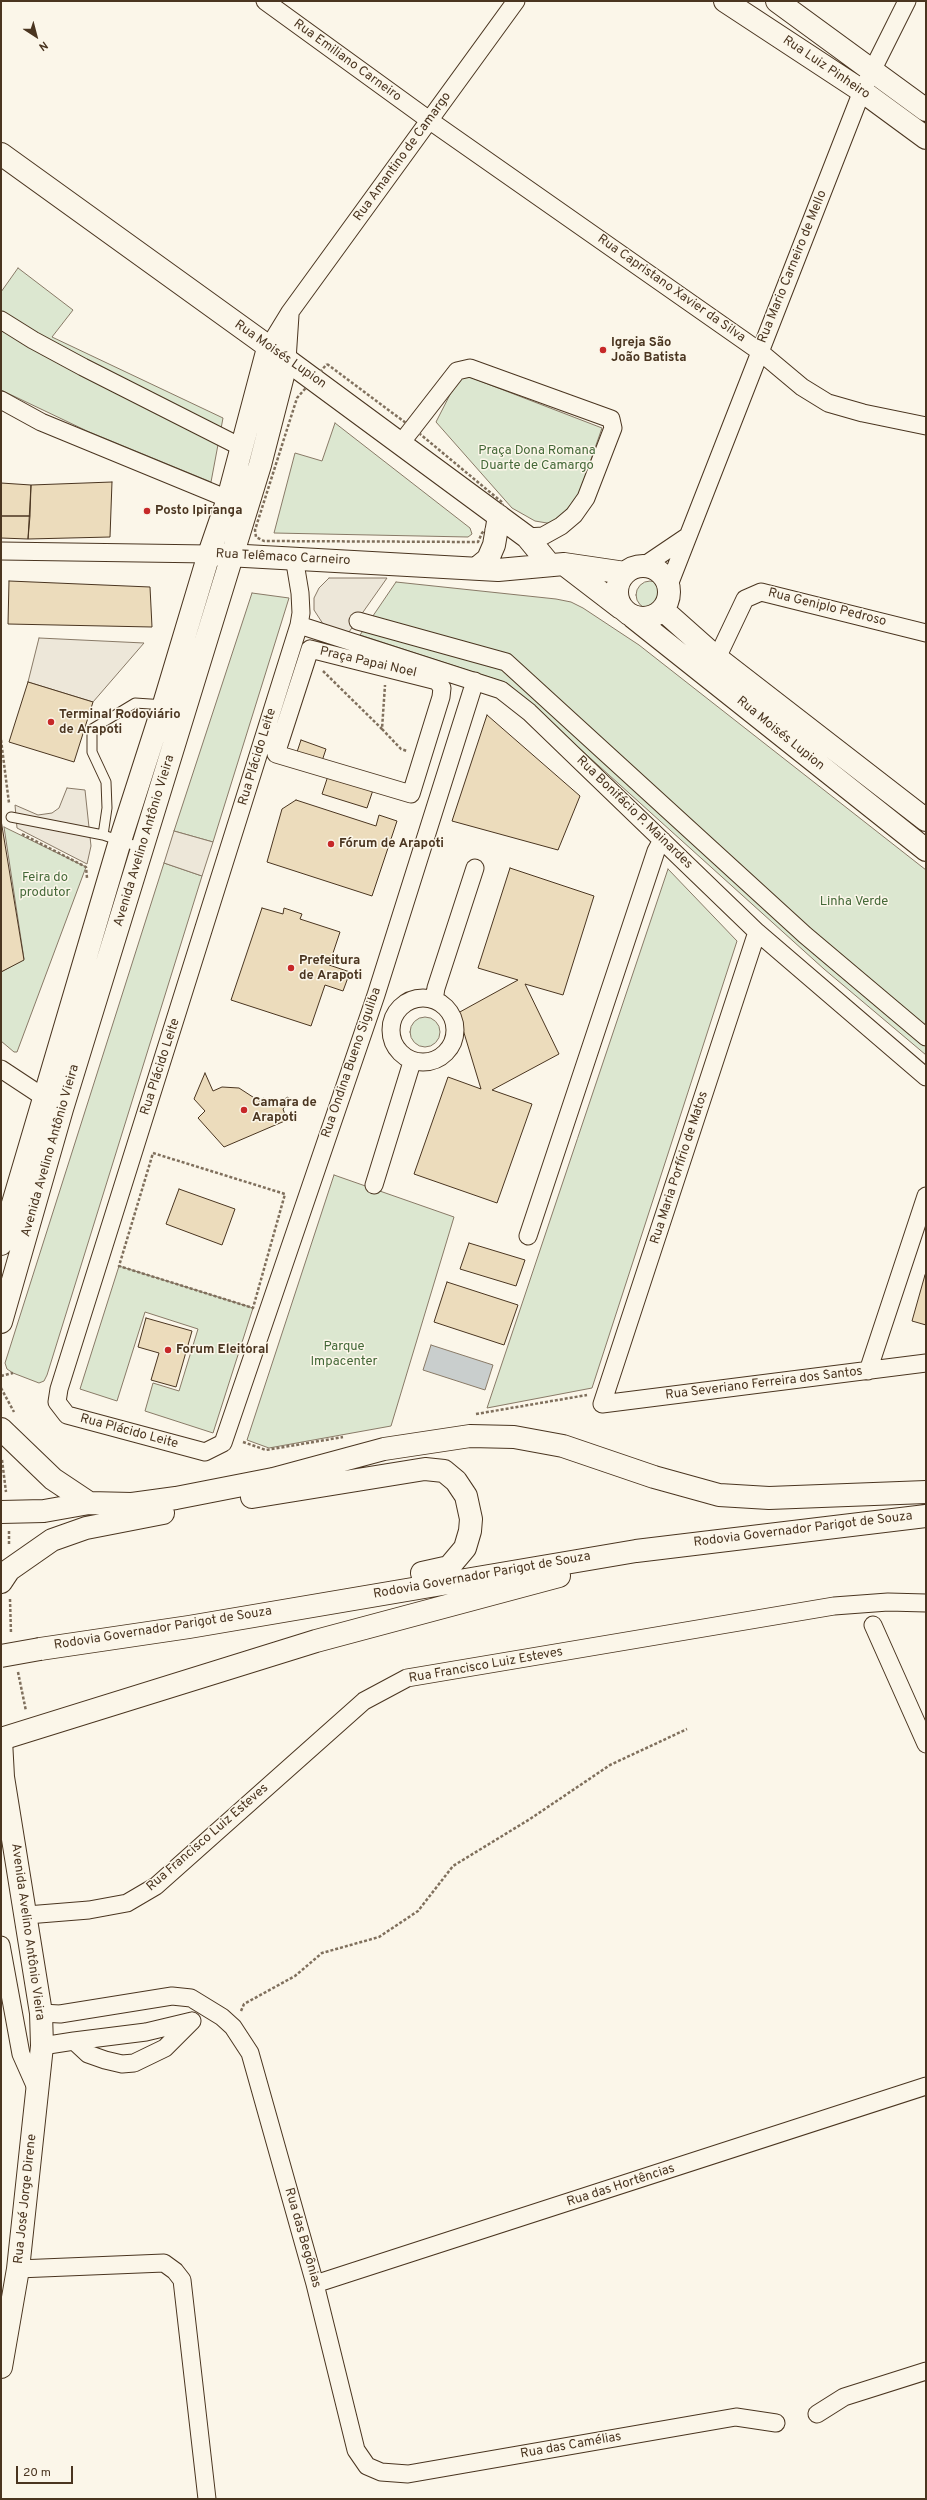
<!DOCTYPE html>
<html>
<head>
<meta charset="utf-8">
<style>
	body { margin:0 }
	#map { position:relative; width:927px; height:2500px; overflow:hidden; background:#fbf6e9; font-family:Overpass,sans-serif }
	canvas { display:block }
	.frame { position:absolute; inset:0; border:2px solid #4a3520; pointer-events:none }
	.north { position:absolute; left:16px; top:16px; width:40px; height:40px; -webkit-text-stroke:3px #fbf6e9; paint-order:stroke; rotate:144deg; font-size:11px; font-weight:700; line-height:16px; text-align:center; color:#4a3520 }
	.north::after { content:''; display:block; margin:auto; width:14px; height:18px; background:#4a3520; clip-path:polygon(50% 0,100% 100%,50% 72%,0 100%) }
	.scale { position:absolute; left:16px; top:2466px; width:57px; height:18px; box-sizing:border-box; border:2px solid #4a3520; border-top:0; padding-left:5px; font-size:12px; line-height:14px; white-space:nowrap; color:#4a3520; -webkit-text-stroke:3px #fbf6e9; paint-order:stroke }
</style>
</head>
<body>
<div id="map">
<canvas width="927" height="2500"></canvas>
<div class="frame"></div>
<div class="north">N</div>
<div class="scale">20 m</div>
</div>
<script>
const ctx = document.querySelector('canvas').getContext('2d');
ctx.lineJoin = 'round';
function fillPath(path, color) { ctx.fillStyle = color; ctx.fill(path, 'evenodd'); }
const poly = rows => new Path2D(rows.map(r => 'M' + r).join(''));
function trace(path, color, width, dash) { ctx.strokeStyle = color; ctx.lineWidth = width; ctx.lineCap = dash ? 'butt' : 'round'; ctx.setLineDash(dash || []); ctx.stroke(path); }
function write(font, color, halo, rows, align = 'center') {
  ctx.font = font + ' Overpass,sans-serif'; ctx.lineWidth = 3; ctx.setLineDash([]); ctx.textBaseline = 'middle'; ctx.strokeStyle = halo; ctx.fillStyle = color; for (const [text, x, y, turn = 0] of rows) {
    ctx.save(); ctx.translate(x, y); ctx.rotate((+turn || 0) * Math.PI / 180); ctx.textAlign = isNaN(turn) ? turn : align; if (halo) ctx.strokeText(text, 0, 0); ctx.fillText(text, 0, 0); ctx.restore();
  }
}
const green = poly([
	[18,268,73,310,52,337,223,418,211,482,87,431,1,390,1,292,18,268],
	[467,376,602,428,578,497,553,524,535,521,512,508,436,422,459,377,467,376],
	[335,423,470,528,472,534,468,537,274,533,295,453,322,461,335,423],
	'636 595a14 14 0 1 1 28 0a14 14 0 1 1-28 0Z',
	[396,582,556,599,571,602,583,608,639,645,926,870,926,1055,824,969,507,683,360,635,396,582],
	[252,593,289,598,213,842,174,831,252,593],
	[4,827,86,867,17,1052,14,1052,1,1041,1,972,24,959,4,827],
	[164,863,202,876,47,1375,44,1381,39,1383,13,1373,7,1369,5,1363,164,863],
	[668,869,737,941,592,1388,487,1408,668,869],
	'410 1032a15 15 0 1 1 30 0a15 15 0 1 1-30 0Z',
	[334,1175,454,1217,391,1426,269,1448,247,1440,334,1175],
	[119,1266,253,1308,213,1433,145,1411,153,1383,179,1391,198,1329,145,1312,117,1401,80,1389,119,1266]
]);
const parking = poly([
	[329,578,387,578,349,632,325,627,314,610,314,598,319,588,329,578],
	[39,638,144,643,93,702,28,682,39,638],
	[67,788,85,790,91,846,87,864,17,828,15,805,38,815,52,813,59,808,67,788],
	[174,831,213,842,202,876,164,863,174,831]
]);
const water = poly([
	[431,1345,493,1365,485,1390,423,1370,431,1345]
]);
const building = poly([
	[112,482,110,537,28,539,31,485,112,482],
	[1,483,31,485,30,516,1,516,1,483],
	[1,516,30,516,28,539,1,538,1,516],
	[9,581,150,587,152,627,8,624,9,581],
	[28,682,93,702,74,762,9,742,28,682],
	[487,715,580,796,558,850,452,821,487,715],
	[301,740,326,749,321,764,296,755,301,740],
	[328,776,373,790,367,808,322,794,328,776],
	[296,800,376,826,379,815,397,821,372,896,267,862,282,809,296,800],
	[1,820,24,960,1,972,1,820],
	[510,868,594,896,563,995,525,984,559,1054,492,1090,532,1104,497,1203,414,1174,448,1077,481,1089,458,1013,518,980,478,968,510,868],
	[262,908,283,914,284,908,302,914,300,919,340,932,329,965,350,972,343,991,325,985,311,1026,231,1000,262,908],
	[205,1073,213,1091,222,1087,239,1088,259,1101,264,1098,272,1106,288,1097,290,1101,283,1109,287,1120,224,1147,198,1118,205,1111,194,1099,205,1073],
	[179,1189,235,1209,222,1245,166,1224,179,1189],
	[469,1243,525,1260,516,1286,460,1269,469,1243],
	[925,1275,926,1275,926,1325,912,1321,925,1275],
	[447,1282,518,1305,504,1345,434,1322,447,1282],
	[146,1318,192,1331,176,1387,151,1380,159,1353,138,1347,146,1318]
]);
const path = poly([
	[327,364,414,429,503,503,499,516,482,533,478,542,264,541,256,537,255,530,297,398,327,364],
	[323,671,382,729,385,685],
	[382,729,401,749,407,751],
	[1,740,9,803],
	[22,834,86,867,87,878],
	[153,1153,285,1194,253,1308,119,1266,153,1153],
	[1,1376,13,1373],
	[1,1388,14,1412],
	[476,1414,587,1395],
	[243,1442,266,1450,343,1437],
	[2,1460,6,1492],
	[9,1531,9,1546],
	[10,1599,11,1634],
	[18,1672,26,1711],
	[241,2011,244,2004,295,1976,322,1953,379,1937,418,1911,453,1866,530,1819,610,1765,687,1729]
]);
const lane = poly([
	[11,817,103,835],
	[142,848,103,835,107,808,106,782,92,752,92,729,135,703,165,705]
]);
const street = poly([
	[265,1,429,120,759,351,802,387,828,403,863,413,926,426],
	[1,320,33,340,83,367,243,448],
	[268,348,290,312,516,1],
	[287,360,290,315],
	[1,400,41,422,228,499],
	[401,443,457,371,470,368,611,419,613,428,586,498,574,515,561,526,543,536,527,537],
	[1,551,209,554],
	[294,557,300,593,301,613,299,625,59,1389,57,1402,67,1415,205,1452,223,1443,376,995,475,681],
	[645,565,688,536],
	[669,585,862,91,907,1],
	[358,621,506,662,805,935,926,1037],
	[299,625,501,690,529,712,757,932,926,1077],
	[310,649,437,681,442,688,441,697,411,794,276,754,310,649],
	[717,658,745,599,761,592,926,633],
	[757,932,602,1404,926,1363],
	'391 1030a32 32 0 1 1 64 0a32 32 0 1 1-64 0Z',
	[434,1000,436,988,475,868],
	[1,1069,54,1104],
	[374,1185,412,1062],
	[528,1236,656,851,662,840],
	[868,1371,926,1196],
	[873,1625,926,1744],
	[27,1915,89,1910,127,1903,156,1886,364,1701,407,1678,834,1606,888,1602,926,1603],
	[1,1945,21,2054,37,2090],
	[41,2013,60,2014,172,1996,191,1998,222,2017,233,2027,250,2053,315,2284,356,2450,367,2466,381,2472,408,2474,736,2417,776,2423],
	[74,2041,146,2032,192,2021],
	[42,2046,74,2041,88,2054,105,2060,122,2064,134,2063,165,2048,192,2021],
	[18,2269,164,2263,175,2271,182,2280,207,2499],
	[315,2284,926,2086],
	[817,2414,844,2397,926,2371]
]);
const secondary = poly([
	[725,1,862,91,926,138],
	[777,1,926,110],
	[287,360,527,537,550,565],
	[209,554,498,570,564,564,625,573],
	[565,565,621,608],
	'617 592a26 26 0 1 1 52 0a26 26 0 1 1-52 0Z',
	[477,568,488,559,494,545,499,516],
	[663,610,717,658,926,820],
	[633,617,926,850],
	[1,1740,3,1777,41,2013,42,2046,18,2269,1,2367]
]);
const primary = poly([
	[1,154,287,360,260,465,62,1109,1,1322],
	[1,1244,120,841,164,704,209,554,228,499,268,348],
	[1,1429,53,1479,89,1503,132,1504,176,1498,273,1479,384,1449,470,1436,514,1437,563,1446,654,1477,719,1495,769,1498,926,1492],
	[252,1497,425,1469,444,1471,456,1481,466,1496,471,1519,470,1531,465,1548,449,1567,422,1573],
	[1,1512,44,1511,89,1503],
	[1,1582,9,1570,52,1540,86,1528,163,1513],
	[40,1649,189,1627,636,1551,926,1516],
	[1,1739,316,1641,559,1576]
]);
const primaryBridge = poly([
	[1,1656,40,1649]
]);
const markers = [
	[603,350,4,"#c62828"],
	[147,511,4,"#c62828"],
	[51,722,4,"#c62828"],
	[331,844,4,"#c62828"],
	[291,968,4,"#c62828"],
	[244,1110,4,"#c62828"],
	[168,1350,4,"#c62828"]
];
const streetNames = [
	["Rua Emiliano Carneiro",347,61,36],
	["Rua Luiz Pinheiro",826,68,34],
	["Rua Amantino de Camargo",403,157,-54],
	["Rua Mario Carneiro de Mello",793,267,-68],
	["Rua Capristano Xavier da Silva",671,289,35],
	["Rua Moisés Lupion",280,355,35],
	["Rua Telêmaco Carneiro",283,558,3],
	["Rua Geniplo Pedroso",827,608,14],
	["Praça Papai Noel",368,663,13],
	["Rua Moisés Lupion",780,734,39],
	["Rua Plácido Leite",258,757,-73],
	["Rua Bonifácio P. Mainardes",634,813,44],
	["Avenida Avelino Antônio Vieira",145,841,-73],
	["Rua Ondina Bueno Siguliba",352,1063,-71],
	["Rua Plácido Leite",161,1067,-72],
	["Avenida Avelino Antônio Vieira",51,1151,-74],
	["Rua Maria Porfírio de Matos",680,1168,-72],
	["Rua Severiano Ferreira dos Santos",764,1384,-7],
	["Rua Plácido Leite",129,1432,15],
	["Rodovia Governador Parigot de Souza",803,1530,-7],
	["Rodovia Governador Parigot de Souza",482,1576,-10],
	["Rodovia Governador Parigot de Souza",163,1629,-9],
	["Rua Francisco Luiz Esteves",486,1666,-10],
	["Rua Francisco Luiz Esteves",208,1838,-41],
	["Avenida Avelino Antônio Vieira",27,1932,82],
	["Rua das Hortências",621,2186,-18],
	["Rua José Jorge Direne",26,2199,-84],
	["Rua das Begônias",302,2238,74],
	["Rua das Camélias",571,2446,-10]
];
const poiNames = [
	["Igreja São",611,343],
	["João Batista",611,358],
	["Posto Ipiranga",155,511],
	["Terminal Rodoviário",59,715],
	["de Arapoti",59,730],
	["Fórum de Arapoti",339,844],
	["Prefeitura",299,961],
	["de Arapoti",299,976],
	["Camara de",252,1103],
	["Arapoti",252,1118],
	["Forum Eleitoral",176,1350]
];
const parkNames = [
	["Praça Dona Romana",537,451],
	["Duarte de Camargo",537,466],
	["Feira do",45,878],
	["produtor",45,893],
	["Linha Verde",854,902],
	["Parque",344,1347],
	["Impacenter",344,1362]
];
fillPath(green, '#dce7d0');
trace(green, '#887966', 1);
fillPath(parking, '#ede7d9');
trace(parking, '#887966', 1);
fillPath(water, '#c9cecd');
trace(water, '#887966', 1);
fillPath(building, '#ecdcbc');
trace(building, '#4a3520', 1);
trace(lane, '#4a3520', 11);
trace(street, '#4a3520', 19);
trace(secondary, '#4a3520', 24);
trace(primary, '#4a3520', 24);
trace(path, '#7f6f5c', 2.5, [3, 2]);
trace(lane, '#fbf6e9', 9);
trace(street, '#fbf6e9', 17);
trace(secondary, '#fbf6e9', 22);
trace(primary, '#fbf6e9', 22);
trace(primaryBridge, '#4a3520', 24, []);
trace(primaryBridge, '#fbf6e9', 22);
for (const [x, y, r, color] of markers) { const dot = new Path2D(); dot.arc(x, y, r, 0, 2 * Math.PI); ctx.fillStyle = color; ctx.fill(dot); trace(dot, '#fbf6e9', 1.5); }
write('13px', '#4a3520', '#fbf6e9', streetNames);
write('bold 13px', '#4a3520', '#fbf6e9', poiNames, 'left');
write('13px', '#436837', '#fbf6e9', parkNames);
</script>
</body>
</html>
